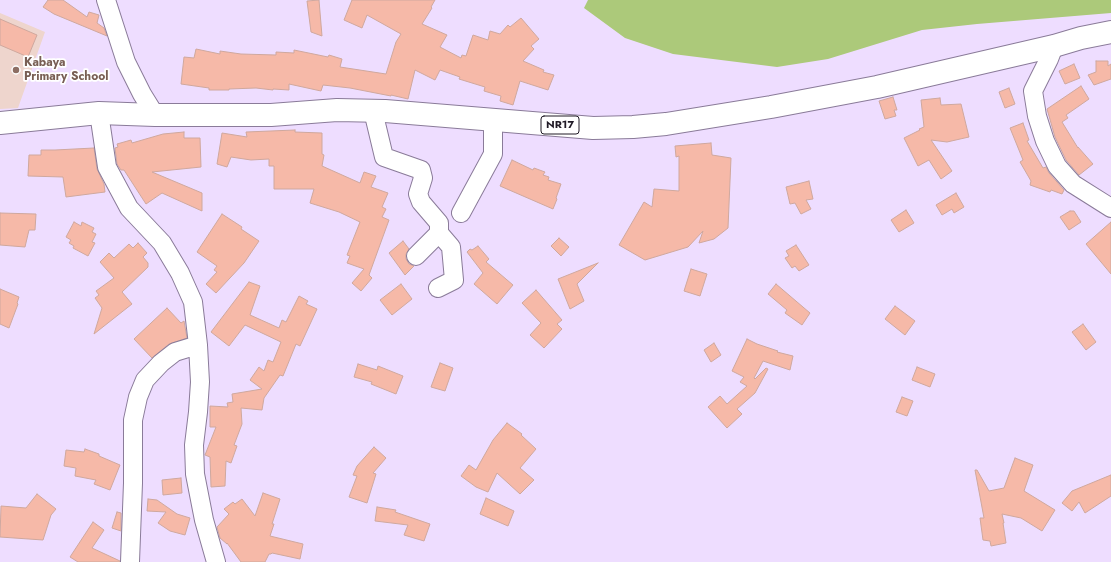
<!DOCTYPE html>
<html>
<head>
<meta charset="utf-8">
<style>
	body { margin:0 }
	canvas { display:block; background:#edf }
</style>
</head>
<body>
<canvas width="1111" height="562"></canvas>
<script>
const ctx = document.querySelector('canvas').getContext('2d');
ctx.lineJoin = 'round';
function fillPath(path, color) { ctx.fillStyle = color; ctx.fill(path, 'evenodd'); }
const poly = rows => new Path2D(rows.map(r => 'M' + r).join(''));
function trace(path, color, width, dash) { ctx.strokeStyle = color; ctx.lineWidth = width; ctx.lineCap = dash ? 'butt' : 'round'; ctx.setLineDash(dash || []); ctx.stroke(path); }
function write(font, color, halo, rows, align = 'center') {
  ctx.font = font + ' Jost,sans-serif'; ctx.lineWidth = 3.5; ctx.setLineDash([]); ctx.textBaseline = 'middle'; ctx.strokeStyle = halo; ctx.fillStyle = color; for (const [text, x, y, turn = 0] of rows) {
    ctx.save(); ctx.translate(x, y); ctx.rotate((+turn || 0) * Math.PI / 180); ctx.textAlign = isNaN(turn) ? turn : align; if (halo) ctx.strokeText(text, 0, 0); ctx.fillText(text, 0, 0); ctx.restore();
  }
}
const education = poly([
	[0,13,45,32,18,108,0,109]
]);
const green = poly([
	[588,0,1111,0,1111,13,977,24,922,30,828,59,777,67,673,54,625,38,584,8]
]);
const building = poly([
	[48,0,63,0,87,17,89,12,99,15,97,23,104,28,107,36,54,14,43,7,48,0],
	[319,0,322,36,311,32,307,1,319,0],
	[352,0,435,0,431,7,432,8,422,24,447,35,440,47,461,58,462,55,466,56,473,35,488,40,490,31,500,34,508,25,510,27,521,18,539,39,531,46,534,49,523,61,544,70,543,72,554,75,548,90,520,81,513,105,500,101,501,96,484,91,485,87,459,79,460,77,440,70,435,80,415,70,408,99,391,95,391,96,350,88,323,85,321,91,289,84,289,90,273,89,273,90,256,88,229,89,229,90,209,90,209,88,181,84,184,57,194,58,196,49,220,54,220,51,241,54,276,55,276,52,294,53,294,50,328,57,329,55,342,59,340,67,386,74,396,42,401,34,367,15,362,28,344,20,352,0],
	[0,19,37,35,28,57,0,45,0,19],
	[1096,61,1108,61,1108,66,1111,64,1111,79,1094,85,1088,75,1096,72,1096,61],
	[1074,64,1080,78,1065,84,1059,71,1074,64],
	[1081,86,1089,99,1066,115,1068,118,1062,122,1078,148,1078,147,1093,164,1079,175,1066,160,1055,137,1047,109,1081,86],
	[1009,88,1015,104,1005,108,999,92,1009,88],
	[893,97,897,110,894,110,896,116,885,119,879,101,893,97],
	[940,98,941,105,961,104,969,137,947,142,931,140,952,171,941,179,929,160,918,166,904,138,920,130,919,129,924,127,921,100,940,98],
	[1023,123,1029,140,1027,141,1043,168,1046,167,1049,173,1064,190,1062,194,1051,190,1050,192,1030,185,1031,181,1020,162,1023,160,1010,128,1023,123],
	[295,130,295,132,322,133,322,154,324,155,322,166,360,183,364,172,376,176,371,187,388,193,382,207,386,209,382,217,389,220,369,275,372,278,361,291,352,283,364,269,347,263,350,256,347,255,360,222,339,212,310,203,314,189,274,189,274,166,269,166,269,159,251,160,231,157,227,167,217,164,222,133,247,137,246,132,295,130],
	[184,132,184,138,200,138,201,167,152,172,202,193,202,211,162,193,146,204,124,170,121,170,117,164,115,148,118,147,117,144,131,140,132,143,163,134,184,132],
	[711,143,712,155,731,158,728,228,714,239,699,243,703,231,688,247,645,260,619,245,644,202,652,207,654,189,679,191,679,156,676,157,675,146,711,143],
	[94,148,97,169,104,184,105,192,66,197,63,177,28,176,29,155,41,155,41,150,55,150,94,148],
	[512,160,533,170,534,168,545,172,543,175,549,177,548,180,561,184,556,198,557,199,553,209,500,186,512,160],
	[809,181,813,199,806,200,811,209,801,214,795,203,790,204,786,187,809,181],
	[956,193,964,207,954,213,952,209,942,215,936,205,956,193],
	[906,210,914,223,899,232,891,220,906,210],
	[1070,211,1074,211,1081,222,1069,230,1060,217,1070,211],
	[0,213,36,214,35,230,29,230,25,247,0,245,0,213],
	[222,214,242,227,241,229,259,241,244,263,216,293,206,284,217,272,214,270,217,266,197,252,222,214],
	[74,222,81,226,82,222,94,228,92,232,96,234,92,242,95,243,88,256,73,248,74,246,69,243,71,240,66,237,74,222],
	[1111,222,1111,274,1086,244,1111,222],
	[559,238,569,247,561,256,551,246,559,238],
	[403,241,409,249,406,254,406,259,409,264,414,266,405,275,389,253,403,241],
	[138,243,147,253,143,257,148,263,148,267,122,292,132,304,94,334,102,308,95,298,99,295,96,291,114,278,100,262,109,253,114,258,129,244,133,248,138,243],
	[796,245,809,265,799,271,795,266,792,268,785,258,789,256,786,251,796,245],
	[478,246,489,259,486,262,513,285,497,304,474,284,483,273,467,252,470,249,472,250,478,246],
	[598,263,577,284,584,301,570,309,558,279,598,263],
	[691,269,707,274,700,296,684,291,691,269],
	[249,282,260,286,250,315,279,328,282,320,286,322,299,296,308,301,306,304,317,309,300,346,296,344,283,376,280,375,264,398,262,410,241,408,242,424,234,445,237,446,231,463,226,461,225,486,211,487,210,457,205,455,216,427,210,427,210,406,228,407,227,403,233,402,232,394,262,389,250,380,259,367,264,371,268,360,273,362,281,342,245,325,229,346,211,332,249,282],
	[401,284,412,299,392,315,380,300,401,284],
	[776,284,810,313,802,325,785,313,787,310,768,294,776,284],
	[0,289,19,297,17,303,18,304,9,328,0,324,0,289],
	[536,290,562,320,557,324,562,329,544,348,530,335,541,323,522,303,536,290],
	[895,306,915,321,905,335,885,319,895,306],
	[167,308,181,323,184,321,187,338,169,344,152,358,134,339,167,308],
	[1083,324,1096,342,1086,350,1072,332,1083,324],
	[747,339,757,344,778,351,777,352,793,356,790,370,763,361,754,378,755,379,766,368,768,369,755,393,737,409,742,414,727,428,708,407,720,396,727,404,747,386,740,382,744,377,732,371,747,339],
	[714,343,721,355,711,362,704,350,714,343],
	[440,363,453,368,445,391,431,387,440,363],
	[358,364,377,370,378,366,403,376,396,394,371,384,372,382,354,377,358,364],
	[917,367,935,374,930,387,912,380,917,367],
	[902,397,913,401,907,416,896,412,902,397],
	[507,423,522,434,521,435,536,449,520,468,534,480,520,494,497,473,488,492,476,487,461,476,469,465,476,470,493,440,507,423],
	[374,447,386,458,373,473,376,474,367,503,349,497,357,476,353,475,357,466,374,447],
	[85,449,99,454,99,456,120,465,110,490,94,484,96,480,75,476,76,468,64,466,66,450,84,452,85,449],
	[1015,458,1033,465,1024,491,1055,510,1042,531,1021,518,1002,514,1004,523,1003,523,1006,543,991,546,990,541,983,540,980,518,984,518,975,470,977,470,989,491,1004,488,1015,458],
	[1111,475,1111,496,1085,513,1079,502,1072,511,1062,503,1072,491,1111,475],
	[181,478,182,493,163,495,162,480,181,478],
	[263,493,280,499,272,524,274,524,270,536,303,544,300,559,272,553,271,554,269,554,265,562,241,562,227,543,227,544,220,538,217,527,229,514,224,509,233,502,235,504,242,499,255,516,263,493],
	[37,494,56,509,51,515,43,540,0,537,1,506,26,508,37,494],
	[486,498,514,511,508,526,480,514,486,498],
	[148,499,157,500,177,514,190,518,185,535,170,531,158,523,166,512,147,511,148,499],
	[377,507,396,510,395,512,430,524,424,541,404,535,408,525,375,521,377,507],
	[117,512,121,513,121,531,112,528,117,512],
	[93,522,104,530,92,548,120,561,120,562,78,562,70,557,93,522]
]);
const minor = poly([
	[106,0,126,62,142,94,155,115],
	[1054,46,1049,59,1033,91,1037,116,1045,141,1057,166,1073,184,1111,208],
	[373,111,384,157,421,170,423,178,418,194,421,202,439,223,439,233,451,247,454,280,438,288],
	[99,113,107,167,129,208,162,243,180,273,193,302,198,345,200,382,198,412,194,445,195,474,204,520,216,562],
	[461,213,493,154,493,120],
	[416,256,439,233],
	[130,562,133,483,133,420,138,397,145,380,161,363,175,352,198,345]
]);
const major = poly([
	[0,123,99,113,155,115,271,115,337,110,385,111,593,128,633,127,666,124,771,107,877,87,1054,46,1081,38,1111,32]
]);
const markers = [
	[16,70,4,"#8d6e63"]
];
const shields = [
	[560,125,38]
];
const shieldNames = [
	["NR17",560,125]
];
const educationNames = [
	["Kabaya",24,63],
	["Primary School",24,77]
];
fillPath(education, '#eed5cd');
fillPath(green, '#acc97a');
fillPath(building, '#f6b9a8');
trace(building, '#cfa89e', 1);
trace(minor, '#8a7b99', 20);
trace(major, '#8a7b99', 24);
trace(minor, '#fff', 18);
trace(major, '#fff', 22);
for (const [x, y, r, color] of markers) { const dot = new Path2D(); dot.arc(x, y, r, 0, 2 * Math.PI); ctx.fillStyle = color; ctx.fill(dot); trace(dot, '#fff', 1.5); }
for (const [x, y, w] of shields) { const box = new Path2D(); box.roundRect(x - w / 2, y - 9, w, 18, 3); ctx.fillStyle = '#fff'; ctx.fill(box); trace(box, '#201a26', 1); }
write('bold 11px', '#201a26', null, shieldNames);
write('bold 12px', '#785e54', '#fff', educationNames, 'left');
</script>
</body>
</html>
